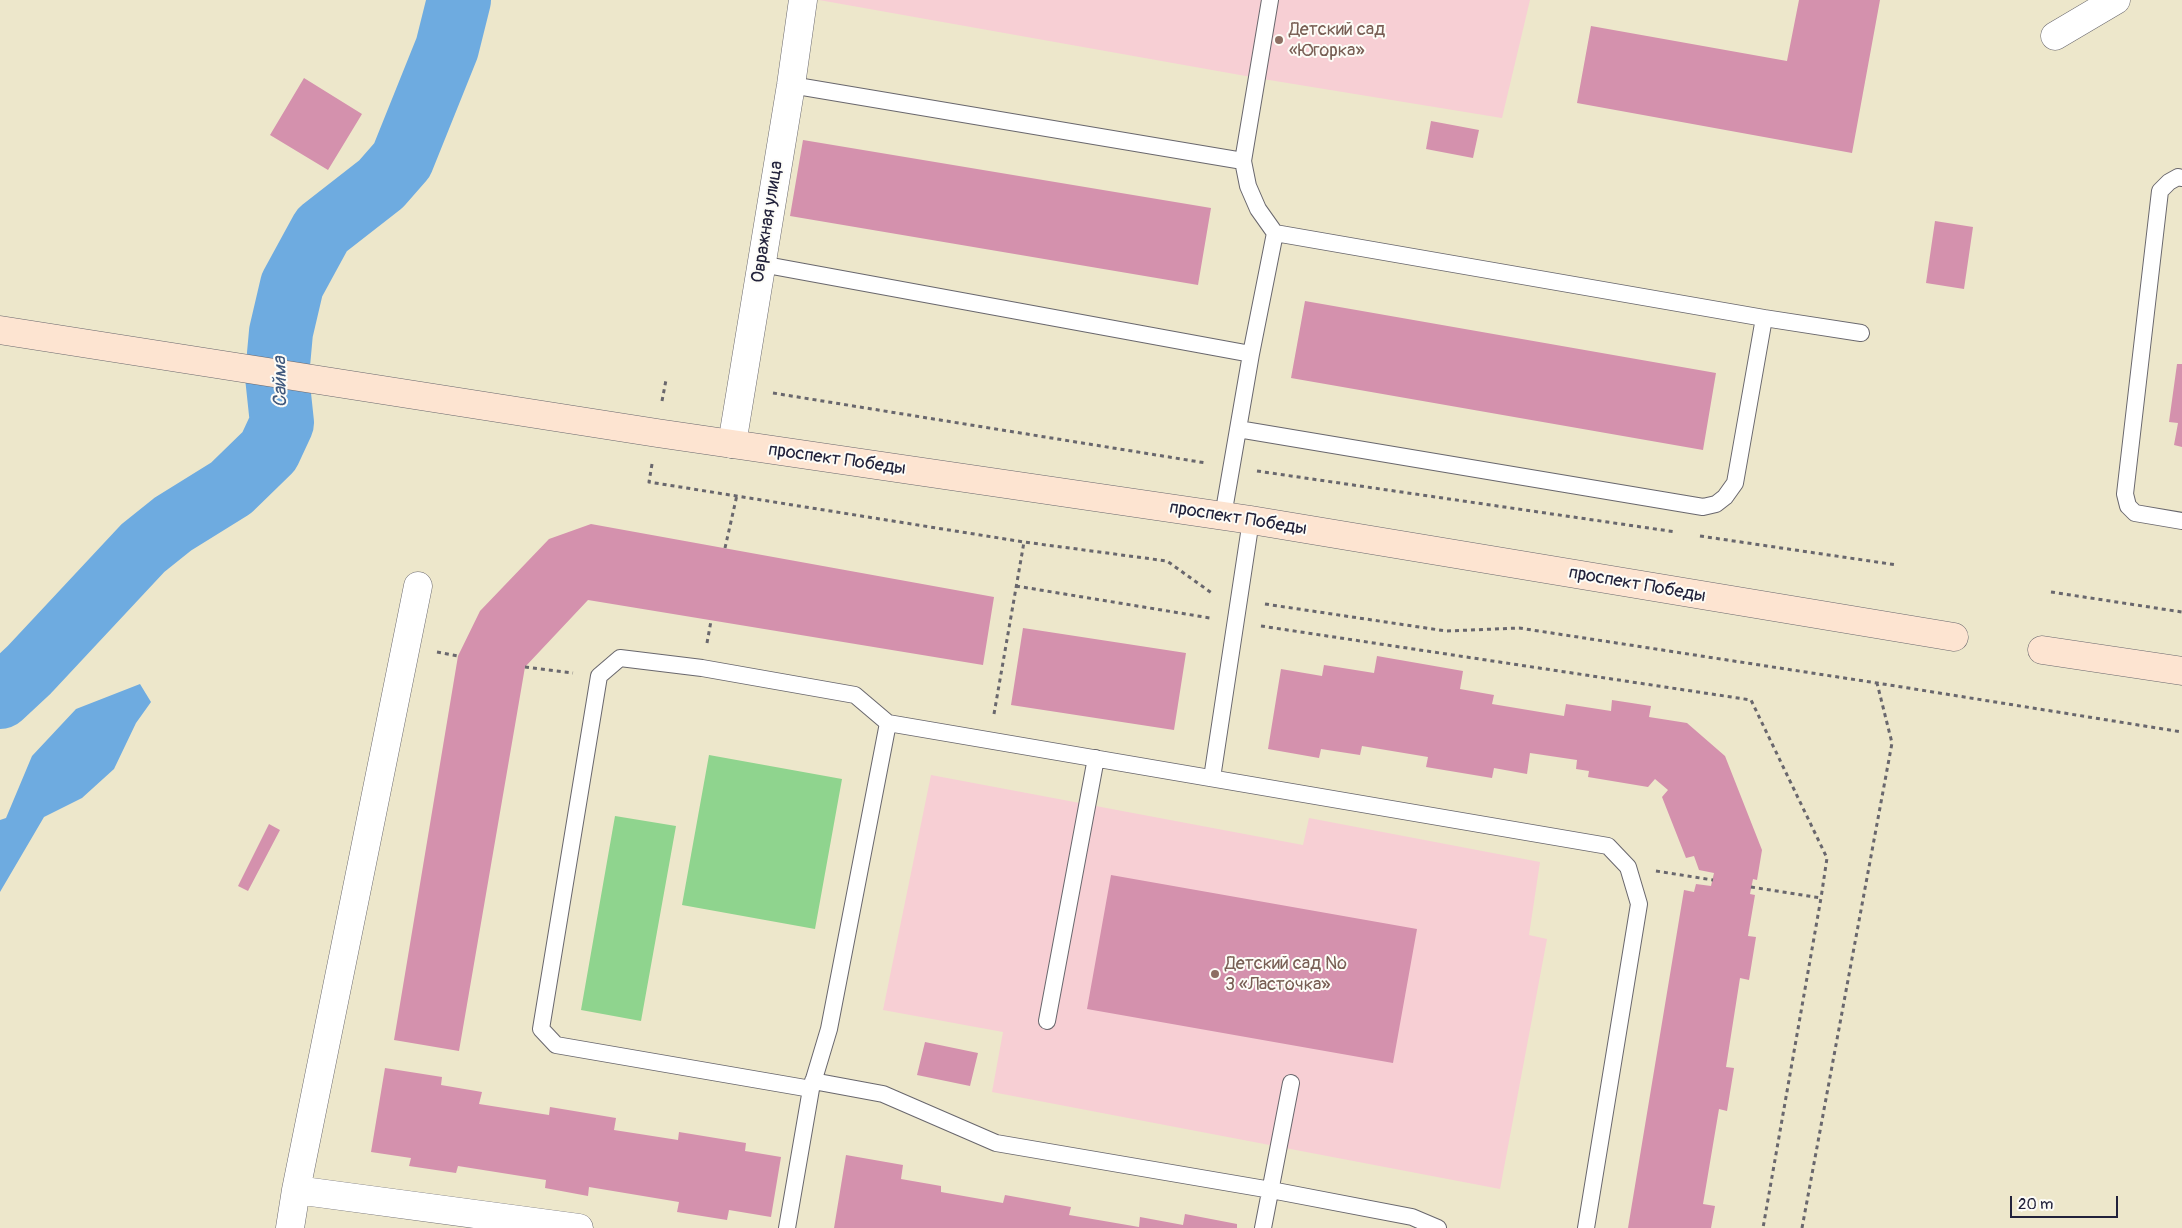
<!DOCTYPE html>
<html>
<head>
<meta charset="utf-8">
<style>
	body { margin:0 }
	#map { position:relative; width:2182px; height:1228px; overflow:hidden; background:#ede7cb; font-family:Pangolin,sans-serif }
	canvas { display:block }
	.scale { position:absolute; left:2010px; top:1196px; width:108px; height:22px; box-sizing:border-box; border:2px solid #22223b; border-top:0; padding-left:6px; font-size:15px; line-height:18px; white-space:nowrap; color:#22223b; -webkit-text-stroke:4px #fdfcf7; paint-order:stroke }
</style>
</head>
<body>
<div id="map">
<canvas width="2182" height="1228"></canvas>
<div class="scale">20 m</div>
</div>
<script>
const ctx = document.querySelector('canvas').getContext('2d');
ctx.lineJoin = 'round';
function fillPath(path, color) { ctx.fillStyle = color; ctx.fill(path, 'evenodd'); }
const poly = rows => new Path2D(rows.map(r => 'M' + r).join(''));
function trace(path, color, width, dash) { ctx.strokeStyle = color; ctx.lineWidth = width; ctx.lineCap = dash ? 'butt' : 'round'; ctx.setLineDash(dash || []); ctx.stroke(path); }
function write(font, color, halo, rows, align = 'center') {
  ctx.font = font + ' Pangolin,sans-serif'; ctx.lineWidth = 4; ctx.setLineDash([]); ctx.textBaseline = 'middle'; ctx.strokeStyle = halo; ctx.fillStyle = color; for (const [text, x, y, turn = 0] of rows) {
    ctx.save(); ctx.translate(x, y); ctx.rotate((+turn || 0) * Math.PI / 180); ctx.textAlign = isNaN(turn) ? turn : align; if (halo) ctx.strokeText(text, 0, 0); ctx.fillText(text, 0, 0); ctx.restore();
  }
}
const built = poly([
	[819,0,1530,0,1502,118,1257,78],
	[931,775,1303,845,1309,818,1540,862,1529,935,1547,939,1500,1189,992,1092,1003,1032,883,1010]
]);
const green = poly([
	[709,755,842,779,815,929,682,905],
	[615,816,676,826,641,1021,581,1010]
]);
const water = poly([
	[140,684,151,702,136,723,114,769,82,798,44,817,0,892,0,820,6,818,32,756,76,709]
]);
const river = poly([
	[0,697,29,670,143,548,173,524,231,488,269,451,282,423,277,376,281,332,292,285,322,230,381,184,402,160,447,48,459,0]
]);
const building = poly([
	[1799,0,1880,0,1852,153,1577,103,1591,26,1787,61],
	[304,78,362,114,328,170,270,135],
	[1431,121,1479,130,1473,158,1426,149],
	[803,140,1211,208,1198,285,790,216],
	[1935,221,1973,227,1964,289,1926,283],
	[1305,301,1716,373,1703,450,1291,378],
	[2177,364,2182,364,2182,447,2174,445,2178,423,2169,422],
	[591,524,994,597,983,665,588,600,525,667,459,1051,394,1040,458,656,480,611,549,539],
	[1023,628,1186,653,1174,730,1011,705],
	[1377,656,1463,671,1460,689,1494,695,1492,704,1564,716,1566,704,1611,711,1612,700,1651,706,1649,717,1687,723,1725,756,1762,850,1757,880,1753,879,1750,894,1755,895,1748,936,1756,937,1749,980,1740,978,1726,1067,1734,1068,1727,1111,1719,1109,1703,1204,1715,1206,1711,1228,1628,1228,1684,890,1694,892,1696,884,1711,886,1714,873,1699,870,1694,856,1686,858,1662,797,1668,790,1655,779,1648,787,1588,777,1589,771,1576,769,1577,760,1530,753,1527,774,1494,768,1492,778,1426,767,1428,757,1362,746,1360,755,1321,749,1319,758,1268,749,1281,669,1322,676,1324,665,1374,673],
	[269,824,280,830,248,891,238,886],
	[1111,875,1417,929,1393,1063,1087,1009],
	[925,1042,978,1053,970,1086,917,1075],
	[385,1068,442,1077,441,1085,482,1092,479,1104,549,1115,550,1107,616,1118,614,1130,678,1140,679,1132,746,1143,745,1151,781,1157,771,1217,729,1210,727,1220,677,1212,679,1202,589,1187,588,1196,545,1188,546,1180,458,1166,456,1173,409,1166,411,1158,371,1152],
	[846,1155,903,1165,901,1179,941,1186,941,1192,1003,1203,1005,1195,1071,1207,1069,1215,1139,1227,1140,1217,1183,1225,1185,1214,1237,1224,1237,1228,834,1228]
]);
const path = poly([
	[773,393,1206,463],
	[662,401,666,380],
	[652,464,649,482,1024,542,1167,561,1213,594],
	[1257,471,1676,532],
	[1700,536,1897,565],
	[725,548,737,495],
	[1016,586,1210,618],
	[2051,592,2182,612],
	[1265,604,1446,631,1519,628,1877,683,2182,732],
	[1261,626,1751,700,1827,858,1821,898],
	[707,643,711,621],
	[437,652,458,656],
	[525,667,573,673],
	[994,714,1024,542],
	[1656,871,1713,880],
	[1751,887,1821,898,1763,1228],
	[1802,1228,1892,743,1877,683]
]);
const lane = poly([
	[791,85,1243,161,1248,186,1258,209,1275,233,1251,354,1223,516],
	[1243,161,1270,0],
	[2182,178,2178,177,2169,182,2160,191,2125,494,2128,506,2135,513,2182,521],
	[1275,233,1764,318,1861,333],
	[761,264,1251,354],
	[1238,429,1703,507,1716,504,1725,497,1735,483,1764,318],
	[1212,778,1251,520],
	[1047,1021,1096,758],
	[813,1081,883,1094,996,1143,1271,1190,1412,1217,1438,1228],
	[811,1089,556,1045,541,1029,599,676,620,658,702,668,855,695,888,723,1608,846,1628,867,1639,904,1586,1228],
	[787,1228,811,1089,829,1029,888,723],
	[1263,1228,1291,1083]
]);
const street = poly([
	[2055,36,2116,0],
	[732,444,791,85,803,0],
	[296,1190,579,1228],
	[290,1228,296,1190,418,586]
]);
const secondary = poly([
	[0,330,657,433,1251,520,1954,637],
	[2042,650,2182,671]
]);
const markers = [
	[1279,40,5,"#8d6e63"],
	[1215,974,5,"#8d6e63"]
];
const educationNames = [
	["Детский сад",1289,30],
	["«Югорка»",1289,51],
	["Детский сад №",1225,964],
	["3 «Ласточка»",1225,985]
];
const streetNames = [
	["Овражная улица",768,222,-81],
	["проспект Победы",837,460,8],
	["проспект Победы",1238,519,9],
	["проспект Победы",1637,585,10]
];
const waterNames = [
	["Сайма",281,382,-91]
];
fillPath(built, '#f7cfd4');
fillPath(green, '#8fd48e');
fillPath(water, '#6eabe0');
trace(river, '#6eabe0', 64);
fillPath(building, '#d491ad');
trace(lane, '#69676d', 18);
trace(street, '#69676d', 29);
trace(secondary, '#69676d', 29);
trace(path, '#69676d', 3, [4, 4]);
trace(lane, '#fff', 16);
trace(street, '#fff', 28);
trace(secondary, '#fde4d1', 28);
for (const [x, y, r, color] of markers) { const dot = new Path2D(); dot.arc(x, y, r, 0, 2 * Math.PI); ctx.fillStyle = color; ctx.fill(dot); trace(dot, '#fdfcf7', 2); }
write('18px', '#785e54', '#fdfcf7', educationNames, 'left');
write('18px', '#22223b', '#fdfcf7', streetNames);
write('italic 19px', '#40597d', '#fdfcf7', waterNames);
</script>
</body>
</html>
